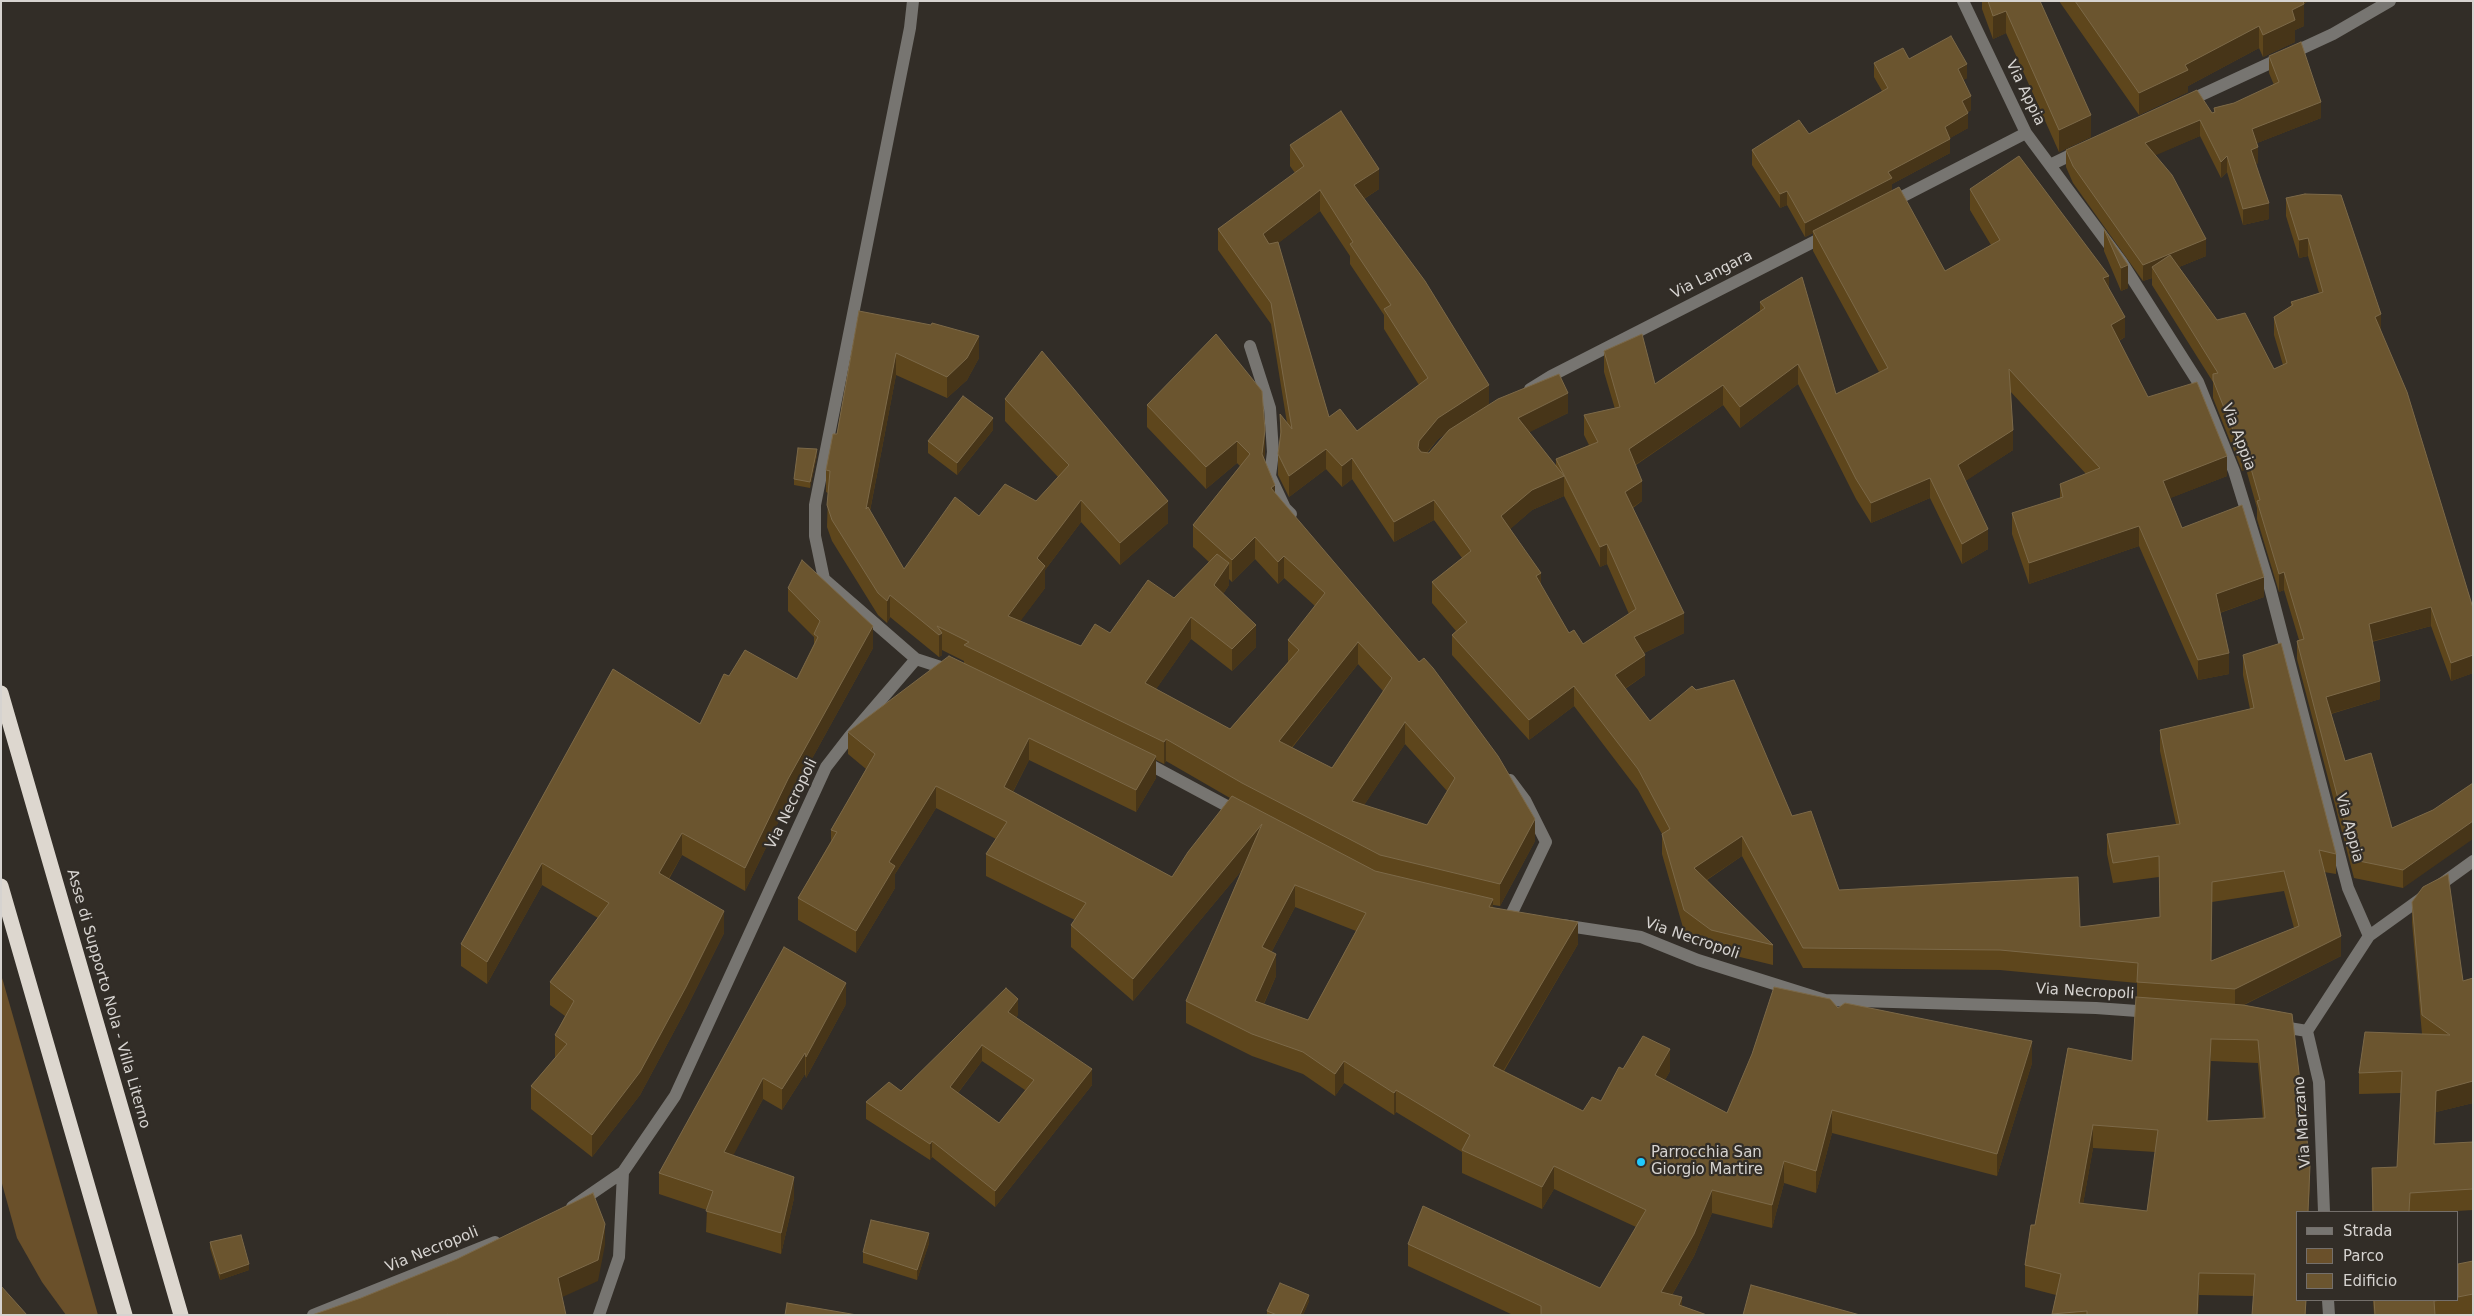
<!DOCTYPE html>
<html>
<head>
<meta charset="utf-8">
<style>
	body { margin:0 }
	#map { position:relative; width:2474px; height:1316px; overflow:hidden; background:#322d27; font-family:"DejaVu Sans",sans-serif }
	canvas { display:block }
	.frame { position:absolute; inset:0; border:2px solid #d6d3d0; pointer-events:none }
	.legend { position:absolute; left:2296px; top:1211px; width:162px; height:90px; box-sizing:border-box; background:#322d27; border:1px solid #746f6b; margin:0; padding:6px 9px; list-style:none; font-size:15px; color:#d6d3d0 }
	.legend li { display:flex; align-items:center; gap:10px; height:25px }
	.legend b { width:25px; border:1px solid #746f6b }
</style>
</head>
<body>
<div id="map">
<canvas width="2474" height="1316"></canvas>
<div class="frame"></div>
<ul class="legend">
<li><b style="height:6px;background:#777571"></b>Strada</li>
<li><b style="height:14px;background:#6a502a"></b>Parco</li>
<li><b style="height:14px;background:#6b552f"></b>Edificio</li>
</ul>
</div>
<script>
const ctx = document.querySelector('canvas').getContext('2d');
ctx.lineJoin = 'round';
function fillPath(path, color) { ctx.fillStyle = color; ctx.fill(path, 'evenodd'); }
const poly = rows => new Path2D(rows.map(r => 'M' + r).join(''));
function trace(path, color, width, dash) { ctx.strokeStyle = color; ctx.lineWidth = width; ctx.lineCap = dash ? 'butt' : 'round'; ctx.setLineDash(dash || []); ctx.stroke(path); }
function write(font, color, halo, rows, align = 'center') {
  ctx.font = font + ' "DejaVu Sans",sans-serif'; ctx.lineWidth = 4.5; ctx.setLineDash([]); ctx.textBaseline = 'middle'; ctx.strokeStyle = halo; ctx.fillStyle = color; for (const [text, x, y, turn = 0] of rows) {
    ctx.save(); ctx.translate(x, y); ctx.rotate((+turn || 0) * Math.PI / 180); ctx.textAlign = isNaN(turn) ? turn : align; if (halo) ctx.strokeText(text, 0, 0); ctx.fillText(text, 0, 0); ctx.restore();
  }
}
const green = poly([
	[1,975,3,981,98,1315,66,1315,42,1282,17,1238,1,1180]
]);
const minor = poly([
	[913,1,910,28,815,505,815,536,824,579,916,659],
	[1963,1,2026,133,2121,261,2198,382,2234,471,2270,588,2348,888,2369,936],
	[2186,102,2333,34,2390,1],
	[2050,165,2079,151],
	[1890,203,2026,133],
	[1250,346,1270,408,1273,452,1270,476,1285,508,1291,514],
	[1530,389,1551,376,1827,235],
	[1143,761,1240,813],
	[1510,917,1546,842,1525,800,1510,780],
	[1562,925,1641,937,1698,960,1825,1000,2096,1008,2151,1012],
	[2277,1026,2307,1031],
	[2307,1031,2369,936,2473,861],
	[2307,1031,2319,1082,2324,1212],
	[572,1207,623,1172,675,1096,826,767,850,736,916,659,953,671],
	[2328,1300,2329,1315],
	[313,1315,495,1242],
	[599,1315,619,1257,623,1172]
]);
const highway = poly([
	[1,693,181,1315],
	[1,886,125,1315]
]);
const wall = poly([
	[1982,1,2040,1,2091,137,2059,152,2006,33,1993,39,1982,9],
	[2059,1,2308,1,2304,4,2304,26,2295,30,2295,42,2263,57,2259,48,2188,86,2188,92,2139,115],
	[2269,56,2321,118,2257,143,2258,163,2256,164,2269,219,2243,225,2227,172,2221,178,2200,136,2155,155,2206,256,2179,267,2217,320,2274,369,2283,365,2274,335,2274,317,2291,306,2291,302,2319,293,2308,256,2299,258,2286,216,2286,198,2381,333,2473,608,2473,673,2451,681,2431,626,2372,642,2380,699,2331,714,2345,761,2392,828,2433,810,2403,888,2354,878,2297,659,2297,641,2299,640,2284,590,2279,592,2257,519,2257,508,2246,469,2242,471,2213,398,2213,382,2152,285,2152,278,2143,281,2073,183,2066,167,2066,150,2212,113,2214,112,2214,108,2234,103,2274,85,2269,73],
	[1909,59,1967,78,1963,80,1971,110,1968,112,1968,128,1950,138,1950,153,1892,184,1892,190,1945,271,1991,245,1970,210,1970,189,2109,289,2125,337,2119,341,2148,397,2227,476,2170,498,2182,528,2264,597,2220,613,2229,674,2198,680,2139,546,2029,584,2012,534,2012,513,2060,498,2060,484,2086,474,2010,391,2013,450,1965,481,1988,549,1962,564,1930,498,1871,523,1856,499,1798,384,1740,428,1723,405,1636,465,1642,501,1633,508,1684,633,1644,653,1645,675,1625,689,1650,721,1792,816,1839,890,2080,927,2160,917,2159,877,2113,883,2107,854,2107,834,2176,824,2160,751,2160,730,2250,709,2243,675,2243,655,2336,854,2336,874,2324,872,2341,956,2244,1005,2292,1014,2310,1188,2298,1300,2306,1300,2306,1315,2253,1296,2199,1295,2198,1315,2052,1315,2056,1295,2025,1287,2025,1265,2035,1225,2068,1048,2132,1061,2137,997,2137,983,2000,970,1803,968,1742,856,1707,880,1773,945,1773,965,1711,950,1684,931,1662,854,1662,834,1638,790,1574,706,1529,740,1452,655,1452,635,1456,631,1432,603,1432,582,1462,558,1434,520,1394,542,1352,479,1342,487,1326,469,1289,497,1278,475,1278,454,1280,439,1280,414,1287,423,1271,324,1218,250,1218,229,1295,173,1290,166,1290,145,1379,189,1364,199,1489,404,1568,413,1529,432,1556,466,1556,459,1589,445,1584,435,1584,415,1615,409,1604,372,1604,351,1655,384,1760,311,1760,302,1836,394,1879,372,1813,251,1813,233,1805,237,1787,205,1780,208,1752,165,1752,150,1809,134,1882,91,1874,77,1874,63],
	[1320,211,1350,256,1350,264,1384,315,1384,329,1419,385,1357,431,1329,417,1278,243],
	[1447,433,1429,453,1427,453,1438,439],
	[1564,496,1600,567,1607,564,1629,614,1583,644,1569,633,1541,586,1510,529,1532,510],
	[2284,891,2294,928,2211,961,2212,902],
	[2211,1061,2258,1063,2263,1119,2208,1121],
	[2093,1148,2155,1152,2147,1211,2083,1204],
	[2104,229,2128,265,2128,288,2121,291,2104,251],
	[859,311,979,358,967,380,947,398,896,375,870,511,904,569,979,516,1036,501,1058,477,1005,421,1005,399,1168,523,1120,565,1081,522,1045,570,1045,588,1020,621,1081,646,1110,633,1174,598,1209,562,1193,547,1193,525,1240,466,1237,463,1206,489,1147,427,1147,405,1265,452,1264,458,1275,493,1535,841,1500,906,1493,905,1493,908,1578,944,1504,1071,1583,1111,1601,1101,1623,1069,1670,1071,1665,1080,1727,1113,1838,1008,2032,1063,1997,1176,1832,1133,1816,1193,1784,1183,1772,1228,1712,1213,1694,1256,1672,1295,1682,1306,1707,1315,1513,1315,1408,1266,1408,1244,1600,1288,1636,1227,1554,1189,1542,1209,1462,1173,1462,1152,1396,1112,1394,1115,1344,1083,1335,1096,1303,1074,1252,1056,1186,1023,1186,1001,1242,870,1133,1001,1071,947,1071,925,1075,920,986,876,986,854,996,839,936,808,895,874,895,888,856,953,798,920,798,898,831,841,831,830,866,769,848,754,848,732,964,663,964,661,942,650,942,655,939,657,890,617,887,623,878,615,832,541,827,527,828,493,826,492,826,470,837,434],
	[1255,559,1278,584,1284,578,1315,606,1288,640,1288,662,1230,729,1156,689,1191,639,1232,671,1256,647,1223,594,1229,585,1229,579,1232,582],
	[1358,664,1383,691,1332,768,1292,748],
	[1405,744,1447,791,1427,825,1364,805],
	[1029,760,1136,812,1156,778,1156,760,1164,764,1166,761,1230,798,1172,877,1013,792],
	[1295,907,1356,931,1308,1020,1264,1004,1276,976,1272,951],
	[993,430,957,475,928,453,928,441],
	[817,455,810,488,794,485,794,479],
	[788,588,873,648,788,802,745,891,682,855,669,879,724,933,686,1009,640,1095,592,1157,531,1109,531,1086,555,1058,555,1035,565,1016,550,1005,550,982,598,918,542,885,487,984,461,966,461,944,613,669,700,724,729,676,797,679,814,644,814,637,788,611],
	[2412,902,2463,981,2473,978,2473,1103,2436,1112,2435,1144,2473,1142,2473,1210,2440,1212,2372,1212,2372,1168,2397,1167,2401,1093,2359,1094,2359,1073,2422,1034,2412,923],
	[846,1004,806,1078,805,1074,782,1110,763,1099,733,1155,794,1198,781,1254,706,1232,707,1210,659,1194,659,1173],
	[1018,1015,1016,1018,1092,1085,995,1207,932,1157,930,1160,866,1119,866,1102,901,1091],
	[982,1061,1025,1090,999,1123,958,1093],
	[210,1242,249,1270,220,1280,210,1248],
	[929,1243,917,1280,863,1263,863,1252],
	[2473,1261,2473,1315,2374,1315,2373,1300,2458,1300,2458,1264],
	[1309,1301,1303,1315,1267,1315,1267,1311]
]);
const shadedWall = poly([
	[2296,1,2308,1,2304,4,2304,26,2295,30,2295,42,2263,57,2263,35,2292,10],
	[2006,11,2006,33,1993,39,1993,16],
	[2259,26,2259,48,2188,86,2188,92,2139,115,2139,93,2185,65],
	[1967,64,1967,78,1958,83,1958,69],
	[1971,96,1971,110,1962,115,1962,101],
	[2321,102,2321,118,2252,145,2252,129],
	[1968,113,1968,128,1945,141,1945,127],
	[2091,115,2091,137,2059,152,2059,130],
	[2200,120,2200,136,2145,160,2145,143],
	[1950,139,1950,153,1892,184,1892,193,1813,231,1813,233,1805,237,1805,223,1888,172],
	[2258,147,2258,163,2251,167,2251,150],
	[2227,156,2227,172,2221,178,2221,162],
	[1379,169,1379,189,1354,205,1354,185],
	[1320,190,1320,211,1263,255,1263,234],
	[1787,191,1787,205,1780,208,1780,194],
	[2269,203,2269,219,2243,225,2243,209],
	[2308,238,2308,256,2299,258,2299,240],
	[2206,239,2206,256,2157,276,2152,267,2152,278,2143,281,2143,265],
	[2128,265,2128,288,2121,291,2121,268],
	[2109,276,2109,296,2103,278],
	[2381,314,2381,332,2375,317],
	[2125,317,2125,337,2111,345,2111,325],
	[979,336,979,358,967,380,947,398,947,377],
	[896,353,896,375,866,531,866,509],
	[1798,364,1798,384,1740,428,1740,407],
	[1489,385,1489,406,1438,439,1419,461,1418,448,1419,441,1438,418],
	[1723,385,1723,405,1629,469,1629,449],
	[1568,393,1568,413,1518,438,1518,418],
	[993,418,993,430,957,475,957,463],
	[1265,430,1265,452,1262,476,1262,454],
	[2013,430,2013,450,1958,486,1958,465],
	[1237,441,1237,463,1206,489,1206,467],
	[817,449,817,455,810,488,810,482],
	[1326,449,1326,469,1289,497,1289,476],
	[2246,451,2246,469,2242,471,2242,453],
	[2227,456,2227,476,2163,501,2163,481],
	[1352,458,1352,479,1342,487,1342,466],
	[1564,476,1564,496,1532,510,1501,537,1501,516,1532,490],
	[1930,478,1930,498,1871,523,1871,503],
	[1642,481,1642,501,1625,512,1625,492],
	[1275,485,1275,507,1271,488],
	[1081,500,1081,522,1045,570,1045,588,1008,638,1008,616,1037,558],
	[1434,500,1434,520,1394,542,1394,522],
	[1168,501,1168,523,1120,565,1120,543],
	[2139,526,2139,546,2029,584,2029,563],
	[1988,529,1988,549,1962,564,1962,544],
	[1255,537,1255,559,1232,582,1232,560],
	[1607,544,1607,564,1600,567,1600,547],
	[1284,556,1284,578,1278,584,1278,562],
	[1229,563,1229,585,1214,607,1214,585],
	[2284,572,2284,590,2279,592,2279,574],
	[1541,573,1541,593,1536,576],
	[2264,577,2264,597,2216,614,2216,594],
	[890,595,890,617,887,623,887,601],
	[2431,607,2431,626,2369,642,2369,624],
	[1684,613,1684,633,1634,658,1634,637],
	[1191,617,1191,639,1145,705,1145,683],
	[1256,625,1256,647,1232,671,1232,649],
	[873,626,873,648,788,802,745,891,745,868,788,779],
	[942,633,942,655,939,657,939,635],
	[1358,642,1358,664,1279,763,1279,741],
	[2229,653,2229,674,2198,680,2198,660],
	[1645,655,1645,675,1615,695,1615,675],
	[2473,655,2473,673,2451,681,2451,663],
	[2380,681,2380,699,2326,715,2326,697],
	[1574,686,1574,706,1529,740,1529,720],
	[1405,722,1405,744,1352,823,1352,801],
	[1029,738,1029,760,1004,809,1004,787],
	[1166,739,1166,761,1164,764,1164,742],
	[1156,756,1156,778,1136,812,1136,790],
	[936,786,936,808,895,874,895,888,856,953,856,931,889,862],
	[1535,819,1535,841,1500,906,1500,884],
	[2473,821,2473,839,2403,888,2403,870],
	[1262,824,1262,846,1133,1001,1133,979],
	[682,833,682,855,659,895,659,873],
	[1742,836,1742,856,1694,888,1694,868],
	[542,863,542,885,487,984,487,962],
	[1295,885,1295,907,1262,970,1262,947],
	[1493,899,1493,921,1489,907],
	[724,911,724,933,686,1009,640,1095,592,1157,592,1135],
	[1578,922,1578,944,1493,1088,1493,1066],
	[2341,936,2341,956,2235,1009,2235,989],
	[1276,954,1276,976,1255,1023,1255,1001],
	[846,983,846,1004,806,1078,806,1057],
	[1018,999,1018,1015,1008,1028,1008,1012],
	[2211,1039,2211,1061,2207,1143,2207,1121],
	[2032,1041,2032,1063,1997,1176,1997,1154],
	[982,1045,982,1061,950,1103,950,1087],
	[1670,1049,1670,1071,1655,1098,1655,1075],
	[805,1053,805,1074,782,1110,782,1089],
	[1344,1061,1344,1083,1335,1096,1335,1074],
	[1092,1069,1092,1085,995,1207,995,1191],
	[763,1078,763,1099,724,1173,724,1152],
	[2473,1081,2473,1103,2436,1112,2434,1165,2436,1091],
	[1396,1090,1396,1112,1394,1115,1394,1093],
	[1832,1110,1832,1133,1816,1193,1816,1171],
	[2093,1125,2093,1148,2079,1226,2079,1203],
	[932,1141,932,1157,930,1160,930,1144],
	[1784,1161,1784,1183,1772,1228,1772,1205],
	[2310,1165,2309,1212,2308,1212],
	[1554,1166,1554,1189,1542,1209,1542,1187],
	[794,1177,794,1198,781,1254,781,1233],
	[1712,1190,1712,1213,1694,1256,1661,1314,1661,1292],
	[605,1224,605,1245,598,1281,558,1299,558,1278],
	[929,1233,929,1243,917,1280,917,1270],
	[249,1264,249,1270,220,1280,220,1274],
	[2199,1273,2199,1295,2198,1315,2197,1315],
	[1309,1295,1309,1301,1303,1315,1300,1315],
	[1682,1297,1682,1315,1679,1305]
]);
const building = poly([
	[1988,1,2040,1,2091,115,2059,130,2006,11,1993,16,1988,1],
	[2075,1,2303,1,2304,4,2292,10,2295,20,2263,35,2259,26,2185,65,2188,70,2139,93,2075,1],
	[1951,36,1967,64,1958,69,1971,96,1962,101,1968,113,1945,127,1950,139,1888,172,1892,178,1805,223,1787,191,1780,194,1752,150,1799,120,1809,134,1888,88,1874,63,1903,48,1909,59,1951,36],
	[2301,42,2321,102,2252,129,2258,147,2251,150,2269,203,2243,209,2227,156,2221,162,2200,120,2145,143,2172,175,2206,239,2143,265,2073,166,2066,150,2197,90,2212,113,2215,112,2214,108,2234,103,2279,82,2269,56,2301,42],
	[1341,111,1379,169,1354,185,1425,281,1489,385,1438,418,1419,441,1418,448,1421,452,1429,453,1449,430,1498,399,1559,374,1568,393,1518,418,1564,476,1532,490,1501,516,1541,573,1536,576,1569,633,1574,630,1583,644,1636,609,1607,544,1600,547,1556,459,1598,442,1584,415,1620,407,1604,351,1642,334,1655,384,1765,308,1760,302,1802,277,1836,394,1888,368,1813,231,1899,187,1945,271,2000,240,1970,189,2019,156,2109,276,2103,278,2125,317,2111,325,2148,397,2197,382,2227,456,2163,481,2182,528,2242,505,2264,577,2216,594,2229,653,2198,660,2139,526,2029,563,2012,513,2063,497,2060,484,2100,468,2009,369,2013,430,1958,465,1988,529,1962,544,1930,478,1871,503,1856,479,1798,364,1740,407,1723,385,1629,449,1642,481,1625,492,1684,613,1634,637,1645,655,1615,675,1650,721,1692,686,1696,690,1734,680,1792,816,1811,811,1839,890,2078,877,2080,927,2160,917,2159,856,2113,863,2107,834,2180,824,2160,730,2254,708,2243,655,2281,643,2336,854,2319,850,2341,936,2235,989,2137,982,2138,963,2000,950,1803,948,1742,836,1694,868,1773,945,1711,930,1684,910,1662,834,1670,829,1638,769,1574,686,1529,720,1452,635,1467,622,1432,582,1471,551,1434,500,1394,522,1352,458,1342,466,1326,449,1289,476,1278,454,1281,432,1280,414,1292,429,1271,303,1218,229,1304,166,1290,145,1341,111],
	[1320,190,1353,242,1350,244,1391,305,1384,309,1428,378,1357,431,1340,409,1329,417,1278,242,1269,244,1263,234,1320,190],
	[2284,871,2299,926,2211,961,2212,882,2284,871],
	[2305,194,2341,195,2381,314,2375,317,2407,392,2473,608,2473,655,2451,663,2431,607,2369,624,2380,681,2326,697,2345,761,2371,753,2392,828,2433,810,2473,783,2473,821,2403,870,2354,860,2297,641,2304,639,2284,572,2279,574,2257,501,2260,500,2246,451,2242,453,2213,380,2213,374,2218,373,2152,267,2170,255,2217,320,2245,313,2274,369,2287,363,2274,317,2293,305,2291,302,2323,292,2308,238,2299,240,2286,198,2305,194],
	[2104,229,2128,265,2121,268,2104,229],
	[859,311,931,325,932,323,979,336,967,358,947,377,896,353,866,509,868,507,904,569,955,497,979,516,1005,484,1036,501,1069,465,1005,399,1042,351,1168,501,1120,543,1081,500,1037,558,1045,566,1008,616,1081,646,1095,624,1110,633,1148,580,1174,598,1217,554,1229,563,1214,585,1256,625,1232,649,1191,617,1145,683,1230,729,1299,650,1288,640,1325,593,1284,556,1278,562,1255,537,1232,560,1193,525,1250,454,1237,441,1206,467,1147,405,1216,334,1262,391,1265,430,1262,454,1275,485,1271,488,1419,662,1424,658,1433,668,1498,756,1535,819,1500,884,1380,855,1242,783,1166,739,1164,742,964,645,969,642,937,626,942,633,939,635,890,595,887,601,878,593,832,520,827,505,830,471,826,470,833,434,837,434,859,311],
	[1358,642,1392,678,1332,768,1279,741,1358,642],
	[1405,722,1455,778,1427,825,1352,801,1405,722],
	[963,396,993,418,957,463,928,441,963,396],
	[798,448,817,449,810,482,794,479,798,448],
	[802,560,873,626,788,779,745,868,682,833,659,873,724,911,686,987,640,1072,592,1135,531,1086,567,1044,555,1035,574,1001,550,982,609,903,542,863,487,962,461,944,613,669,700,724,724,674,729,676,745,650,797,679,818,637,814,634,820,621,788,588,802,560],
	[949,656,1156,756,1136,790,1029,738,1004,787,1172,877,1188,852,1232,796,1375,871,1493,899,1489,907,1578,922,1493,1066,1583,1111,1592,1097,1601,1101,1619,1067,1623,1069,1643,1036,1670,1049,1655,1075,1727,1113,1752,1054,1774,987,1830,999,1838,1008,1845,1003,2032,1041,1997,1154,1832,1110,1816,1171,1784,1161,1772,1205,1712,1190,1694,1234,1661,1292,1682,1297,1679,1305,1707,1315,1541,1315,1541,1306,1408,1244,1423,1206,1600,1288,1646,1210,1554,1166,1542,1187,1462,1150,1470,1135,1396,1090,1394,1093,1344,1061,1335,1074,1303,1052,1252,1034,1186,1001,1262,824,1133,979,1071,925,1086,903,986,854,1007,822,936,786,889,862,895,866,856,931,798,898,837,832,831,830,875,754,848,732,949,656],
	[1295,885,1366,913,1308,1020,1255,1001,1276,954,1262,947,1295,885],
	[2448,874,2463,981,2473,978,2473,1081,2436,1091,2434,1144,2473,1142,2473,1189,2410,1193,2409,1212,2373,1212,2372,1168,2397,1167,2402,1071,2359,1073,2365,1032,2450,1035,2422,1015,2412,902,2423,887,2448,874],
	[784,947,846,983,806,1057,805,1053,782,1089,763,1078,724,1152,794,1177,781,1233,706,1211,713,1191,659,1173,784,947],
	[1006,988,1018,999,1008,1012,1092,1069,995,1191,932,1141,930,1144,866,1102,889,1082,901,1091,1006,988],
	[982,1045,1034,1080,999,1123,950,1087,982,1045],
	[2136,997,2243,1005,2292,1014,2310,1165,2308,1212,2298,1212,2298,1300,2306,1300,2305,1315,2252,1315,2255,1274,2199,1273,2197,1315,2087,1315,2087,1311,2052,1314,2061,1274,2025,1265,2031,1225,2035,1225,2068,1048,2132,1061,2136,997],
	[2211,1039,2258,1040,2265,1118,2207,1121,2211,1039],
	[2093,1125,2158,1130,2147,1211,2079,1203,2093,1125],
	[593,1193,605,1224,598,1260,558,1278,566,1315,449,1315,448,1314,446,1315,312,1315,361,1298,457,1259,593,1193],
	[871,1220,929,1233,917,1270,863,1252,871,1220],
	[241,1235,249,1264,220,1274,210,1242,241,1235],
	[2473,1261,2473,1294,2458,1297,2458,1264,2473,1261],
	[1280,1283,1309,1295,1300,1315,1277,1315,1267,1311,1280,1283],
	[1751,1285,1860,1315,1743,1315,1751,1285],
	[1,1286,27,1315,1,1315,1,1286],
	[2374,1300,2441,1300,2434,1301,2435,1315,2375,1315,2374,1300],
	[787,1303,857,1315,785,1315,787,1303]
]);
const markers = [
	[1641,1162,5,"#20c9fd"]
];
const streetNames = [
	["Via Appia",2025,93,64],
	["Via Langara",1712,275,-27],
	["Via Appia",2238,437,69],
	["Via Necropoli",792,804,-64],
	["Via Appia",2349,828,75],
	["Via Necropoli",1692,939,19],
	["Via Necropoli",2085,992,3],
	["Asse di Supporto Nola - Villa Literno",108,999,74],
	["Via Marzano",2303,1122,-94],
	["Via Necropoli",432,1250,-22]
];
const poiNames = [
	["Parrocchia San",1651,1153],
	["Giorgio Martire",1651,1170]
];
fillPath(green, '#6a502a');
trace(minor, '#777571', 12);
trace(highway, '#ddd7cf', 15);
fillPath(wall, '#5e461c');
fillPath(shadedWall, '#473518');
fillPath(building, '#6b552f');
trace(building, '#7c6948', 1);
for (const [x, y, r, color] of markers) { const dot = new Path2D(); dot.arc(x, y, r, 0, 2 * Math.PI); ctx.fillStyle = color; ctx.fill(dot); trace(dot, '#322d27', 2); }
write('15px', '#d6d3d0', '#322d27', streetNames);
write('15px', '#d6d3d0', '#322d27', poiNames, 'left');
</script>
</body>
</html>
